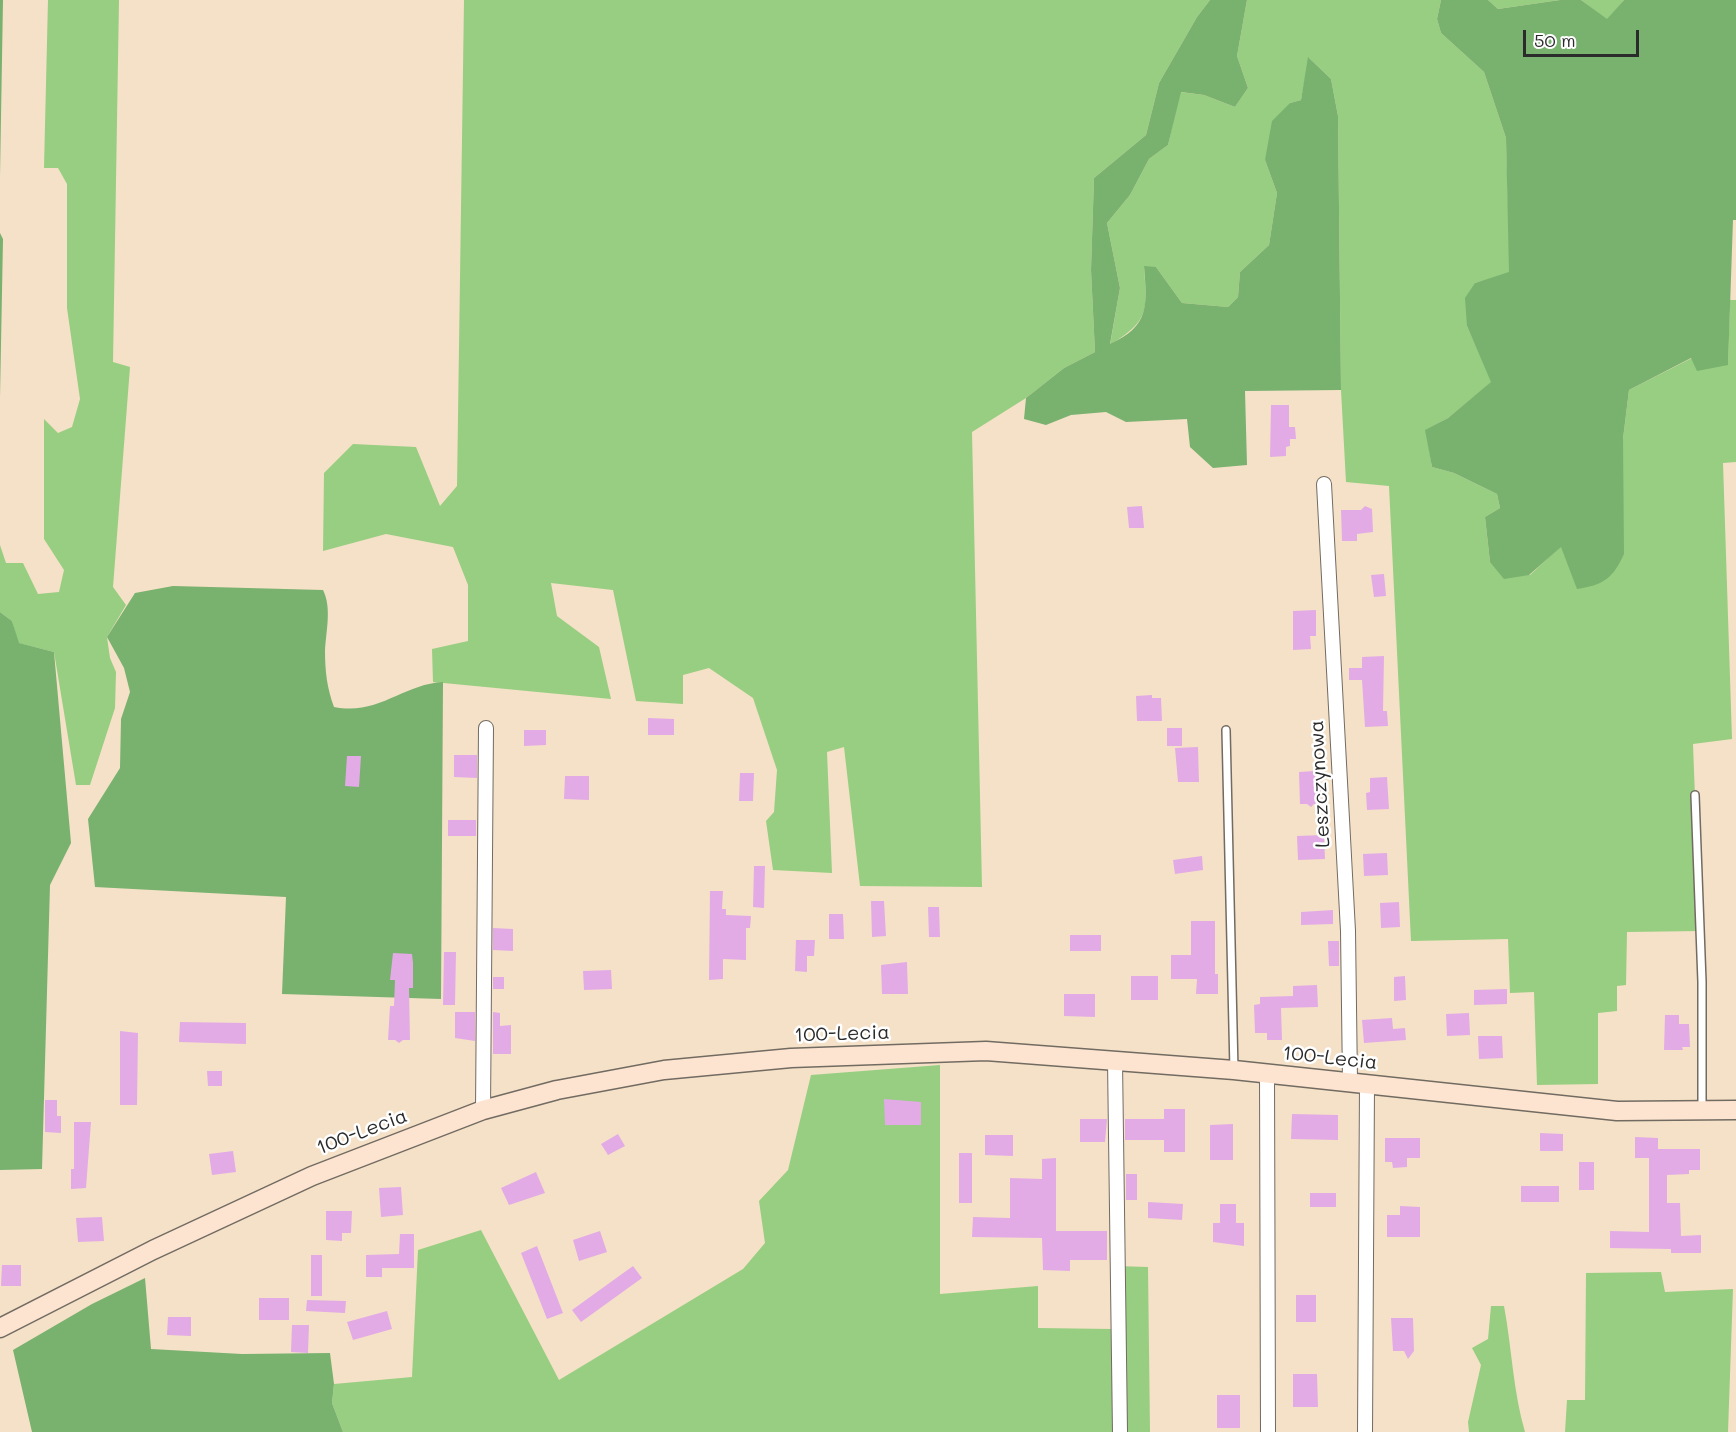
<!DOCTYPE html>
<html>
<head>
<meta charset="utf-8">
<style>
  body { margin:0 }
  #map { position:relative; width:1736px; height:1432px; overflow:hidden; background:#f5e1c7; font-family:Mali,sans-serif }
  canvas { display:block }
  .scale { position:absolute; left:1523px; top:30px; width:116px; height:27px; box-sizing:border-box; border:3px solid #2b2b2b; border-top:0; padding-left:8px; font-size:18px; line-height:21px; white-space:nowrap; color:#2b2b2b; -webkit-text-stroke:4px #fff; paint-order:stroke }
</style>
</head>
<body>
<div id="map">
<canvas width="1736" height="1432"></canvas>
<div class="scale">50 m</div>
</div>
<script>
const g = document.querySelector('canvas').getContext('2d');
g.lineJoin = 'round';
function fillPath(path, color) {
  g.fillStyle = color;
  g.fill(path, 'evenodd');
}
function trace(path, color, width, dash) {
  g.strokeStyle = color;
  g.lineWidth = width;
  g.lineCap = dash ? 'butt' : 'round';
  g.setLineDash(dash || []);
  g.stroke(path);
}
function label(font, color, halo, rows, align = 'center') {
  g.font = font + ' Mali,sans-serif';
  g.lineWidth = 5;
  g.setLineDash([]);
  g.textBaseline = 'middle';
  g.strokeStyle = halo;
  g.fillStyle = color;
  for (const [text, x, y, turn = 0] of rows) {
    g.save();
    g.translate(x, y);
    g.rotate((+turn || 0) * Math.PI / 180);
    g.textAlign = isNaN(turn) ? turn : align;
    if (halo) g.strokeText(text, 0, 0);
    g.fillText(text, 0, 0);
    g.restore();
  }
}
const green = new Path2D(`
  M48,0h71l-6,362 17,5 -17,220 13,18 -19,32 3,21 6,14 -1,36 -25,77h-14l-22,-133 -36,-9 -6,-22 -12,-9v-67l6,18h17l15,31 21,-2 5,-22 -20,-31v-120l14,14 14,-6 8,-28 -13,-91v-124l-9,-16h-14z
  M464,0h746l-13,17 -38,66 -13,52 -52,43 -3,92 4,82 -31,16 -38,30 -54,34 10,455 -122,-1 -16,-139 -17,5 5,121 -59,-3 -7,-49 8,-9 3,-42 -24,-72 -44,-30 -26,7v29l-47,-3 -23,-111 -62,-7 6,33 42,31 12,52 -178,-17 -1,-33 36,-8v-56l-15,-38 -67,-13 -63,17 1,-78 29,-29 63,3 24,59 17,-20z
  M1247,0h194l-4,19 4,14 43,39 22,66 4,135 -35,10 -8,43 25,56 -44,36 -22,12 6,37 22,6 43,21 3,14 -15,9 5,45 40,13 31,-29 62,-107 6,-49 63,-32 36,7 2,-65h6v162l-13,1 9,276 -39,5 7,187 -73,1 -1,53 -9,1v25l-19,2v71l-61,1 -3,-93 -24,1 -2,-54 -97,2 -22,-455 -43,-4 -5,-92 -3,-274 -7,-37 -22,-21 -8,42 -11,3 -25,57 12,33 -8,52 -29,27 -2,25 -10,10 -46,-4 -26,-36h-12c3,44 6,53 -34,78l10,-57 -13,-65 23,-28 19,-36 19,-14 12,-53 24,3 31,12 13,-19 -11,-32z
  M1488,0h72l-62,9z
  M1581,0h43l-17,20z
  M940,1065v229l98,-8v42l74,1 3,-63 33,1 2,165h-807l-11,-29 2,-19 78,-7 6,-127 63,-20 78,150 184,-111 22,-26 -6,-42 29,-31 23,-95z
  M1661,1272l4,20 68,-3 -5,143h-163l2,-32h18l1,-127z
  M1491,1306h13c8,43 9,85 21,126h-56l-1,-10 13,-57 -9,-17 16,-9z`);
const forest = new Path2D(`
  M0,0h3l-3,176z
  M1210,0h37l-10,56 11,32 -13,19 -31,-12 -23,-3 -13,53 -19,14 -19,36 -23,28 13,65 -10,56c40,-18 37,-39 34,-78l12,1 26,36 46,4 10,-10 2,-25 29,-27 8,-52 -12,-33 7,-39 18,-18 11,-3 7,-43 23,22 7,37 3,274 -96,1 2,74 -34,3 -23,-21 -3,-28 -61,3 -20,-10 -35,3 -25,10 -22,-6 2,-21 38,-30 31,-16 -4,-82 3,-92 52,-43 13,-52 38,-66z
  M1441,0h47l10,9 62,-9h21l26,19 17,-19h112v220h-3l-5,145 -31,6 -6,-13 -62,32 -6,49 1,115c-11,24 -20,31 -47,35l-16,-42 -32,28 -25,4 -14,-17 -5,-45 15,-9 -3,-14 -43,-21 -22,-6 -7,-37 23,-12 43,-36 -24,-56 -2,-28 10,-15 34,-11 -3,-134 -22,-66 -43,-39 -4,-14z
  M0,233l3,6 -3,158z
  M173,586l150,4c9,18 3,41 2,61 0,20 2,37 9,56 44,9 69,-23 109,-25l-2,317 -159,-5 4,-97 -191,-10 -7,-68 32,-51 1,-49 9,-27 -6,-24 -17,-31 28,-44z
  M0,612l12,9 7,22 35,9 17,191 -21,42 -8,284 -42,1z
  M145,1278l6,71 91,5 88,-1 4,31 -2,19 11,29h-311l-19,-82 79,-46z`);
const building = new Path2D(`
  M1271,405h18v22h6l1,12h-6v7l-4,1v9l-16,1z
  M1142,506l2,22h-15l-2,-21z
  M1365,506l7,3 1,23 -16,2v7h-15l-1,-31h20z
  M1384,574l2,22 -12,1 -3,-22z
  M1316,610v26h-6l1,13 -18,1v-39z
  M1384,656l-1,55h4l1,15 -23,1 -3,-47h-13v-12h13v-11z
  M1152,695v3h9l1,23h-25l-1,-25z
  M648,718l26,1v16h-26z
  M1167,728h15v18h-15z
  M524,730h22v15l-22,1z
  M1198,747l1,35h-21l-3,-34z
  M454,755h23v23l-23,-1z
  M347,756h14l-2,31 -14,-1z
  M1315,771v10h6v22l-7,1 -3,3 -4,-3h-7l-1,-32z
  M740,773h14l-1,28h-14z
  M565,776h24v24l-25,-1z
  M1387,777l2,32 -22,1 -1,-17 4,-1v-14z
  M448,820h28v16h-28z
  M1324,835l1,24 -27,1 -1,-24z
  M1387,853l1,22 -24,1 -1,-22z
  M1202,856l1,14 -28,4 -2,-14z
  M754,866h11l-1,42 -11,-1z
  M710,891h13l-1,18h4v6l25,1 -1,12h-4v32l-23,-1v20l-14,1z
  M871,901h13l2,35 -14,1z
  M1399,902l1,25 -19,1 -1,-25z
  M928,907h11l1,30h-11z
  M1333,910v14l-32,1v-13z
  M829,914h14l1,25h-15z
  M1191,921h24v53h3v20h-22l1,-15h-26v-24h20z
  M493,928l20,1v22l-20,-1z
  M1070,935h31v16h-31z
  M796,940h19l-1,16h-7v16l-12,-1z
  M1328,941h11v25h-10z
  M444,952h12l-1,53h-12z
  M393,953l19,1 1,9v25h-4l1,52h-7l-4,3 -4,-3h-7l2,-34h4l1,-26h-5z
  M907,962l1,32h-26l-1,-29z
  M611,970l1,19 -28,1 -1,-19z
  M1131,976h27v24h-27z
  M1405,976l1,24 -12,1v-24z
  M493,977h11v12h-11z
  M1317,985l1,22 -37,1 1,32h-15v-7h-12l-1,-28 6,-1v-7l33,-1v-10z
  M1507,989v15l-33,1v-15z
  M1064,994h31v23l-31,-1z
  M455,1012h20v29l-20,-3z
  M493,1012l7,1v13l11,-1v29h-18z
  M1469,1013l1,22 -23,1 -1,-22z
  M1665,1015h14v9h10l1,23h-8l1,3h-19z
  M1392,1018l1,11 12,-1 1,12 -42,3 -2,-23z
  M180,1022l66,1v21l-67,-2z
  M120,1031l18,2 -1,72h-17z
  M1478,1036h24l1,22 -24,1z
  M207,1071h15v15h-14z
  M884,1099l37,3v23h-36z
  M45,1100h12v16h4v17l-16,-1z
  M1164,1109h21v43h-21v-12h-39v-21h39z
  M1292,1114l46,1v25l-47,-1z
  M1080,1119h27l-2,23h-25z
  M74,1122h17l-5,66 -15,1v-20h3z
  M1233,1124v36h-23v-35z
  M1540,1133l23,1v17h-23z
  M618,1134l7,12 -17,9 -7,-11z
  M985,1135h28v21l-28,-1z
  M1635,1137l23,1v11h42v21h-11v4l-22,1v28h13l1,33 20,-1v18h-30v-4l-61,-1v-17l39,1v-74h-14z
  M1385,1138h35v20h-13v9l-14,1 -1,-6h-7z
  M233,1151l3,21 -24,3 -3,-21z
  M959,1153h13v50h-13z
  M1056,1158v73h51v29h-37v11l-27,-1 -1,-32 -70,-1 1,-20 37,1v-40l32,1v-20z
  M1579,1162h15v28h-15z
  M536,1172l9,21 -36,12 -8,-17z
  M1126,1174h11v26h-11z
  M1521,1186h38v16h-38z
  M401,1187l2,28 -22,2 -2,-29z
  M1310,1193h26v14h-26z
  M1148,1202l35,2 -1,16 -34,-2z
  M1220,1204h16v19h8v23l-31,-4v-19h7z
  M1400,1206l20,1v30h-33v-22h13z
  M326,1211h26l-1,22h-9v8l-16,-1z
  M102,1217l2,24 -26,1 -2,-24z
  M600,1231l7,21 -28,9 -6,-21z
  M400,1234h14v34h-32v9h-16v-22l33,-1z
  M537,1246l26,67 -16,6 -26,-66z
  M311,1255h11v41h-11z
  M2,1265h19v21h-20z
  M633,1266l9,12 -61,44 -9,-12z
  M1296,1295h20v27h-20z
  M259,1298h30v22h-30z
  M307,1300l39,1 -1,12 -39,-2z
  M387,1311l5,18 -39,11 -6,-18z
  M168,1317h23v19l-24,-1z
  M1391,1318h22l1,33 -6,8 -4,-8h-11z
  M292,1325h17l-1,28 -17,-1z
  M1293,1374h24l1,33h-25z
  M1217,1395h23v33h-23z`);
const lane = new Path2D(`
  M1226,730l8,340
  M1695,795l7,187v127`);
const street = new Path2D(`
  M1324,484l24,447 2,151
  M1115,1061l5,371
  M1267,1073l1,359
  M483,1110l3,-382
  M1365,1432l2,-348`);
const secondary = new Path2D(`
  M0,1328l153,-78 159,-74 171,-66 74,-20 107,-20 127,-12 195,-7 248,19 383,41 119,-1`);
const streetNames = [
  ["Leszczynowa",1320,784,-93],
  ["100-Lecia",842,1034,-2],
  ["100-Lecia",1330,1058,6],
  ["100-Lecia",362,1132,-21]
];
fillPath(green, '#97ce81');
fillPath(forest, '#79b16f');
fillPath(building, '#e2abe6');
trace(lane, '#726b62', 10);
trace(street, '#726b62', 16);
trace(secondary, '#726b62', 21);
trace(lane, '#fff', 7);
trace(street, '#fff', 14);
trace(secondary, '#fde4d0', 18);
label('20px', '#2b2b2b', '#fff', streetNames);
</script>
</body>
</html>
